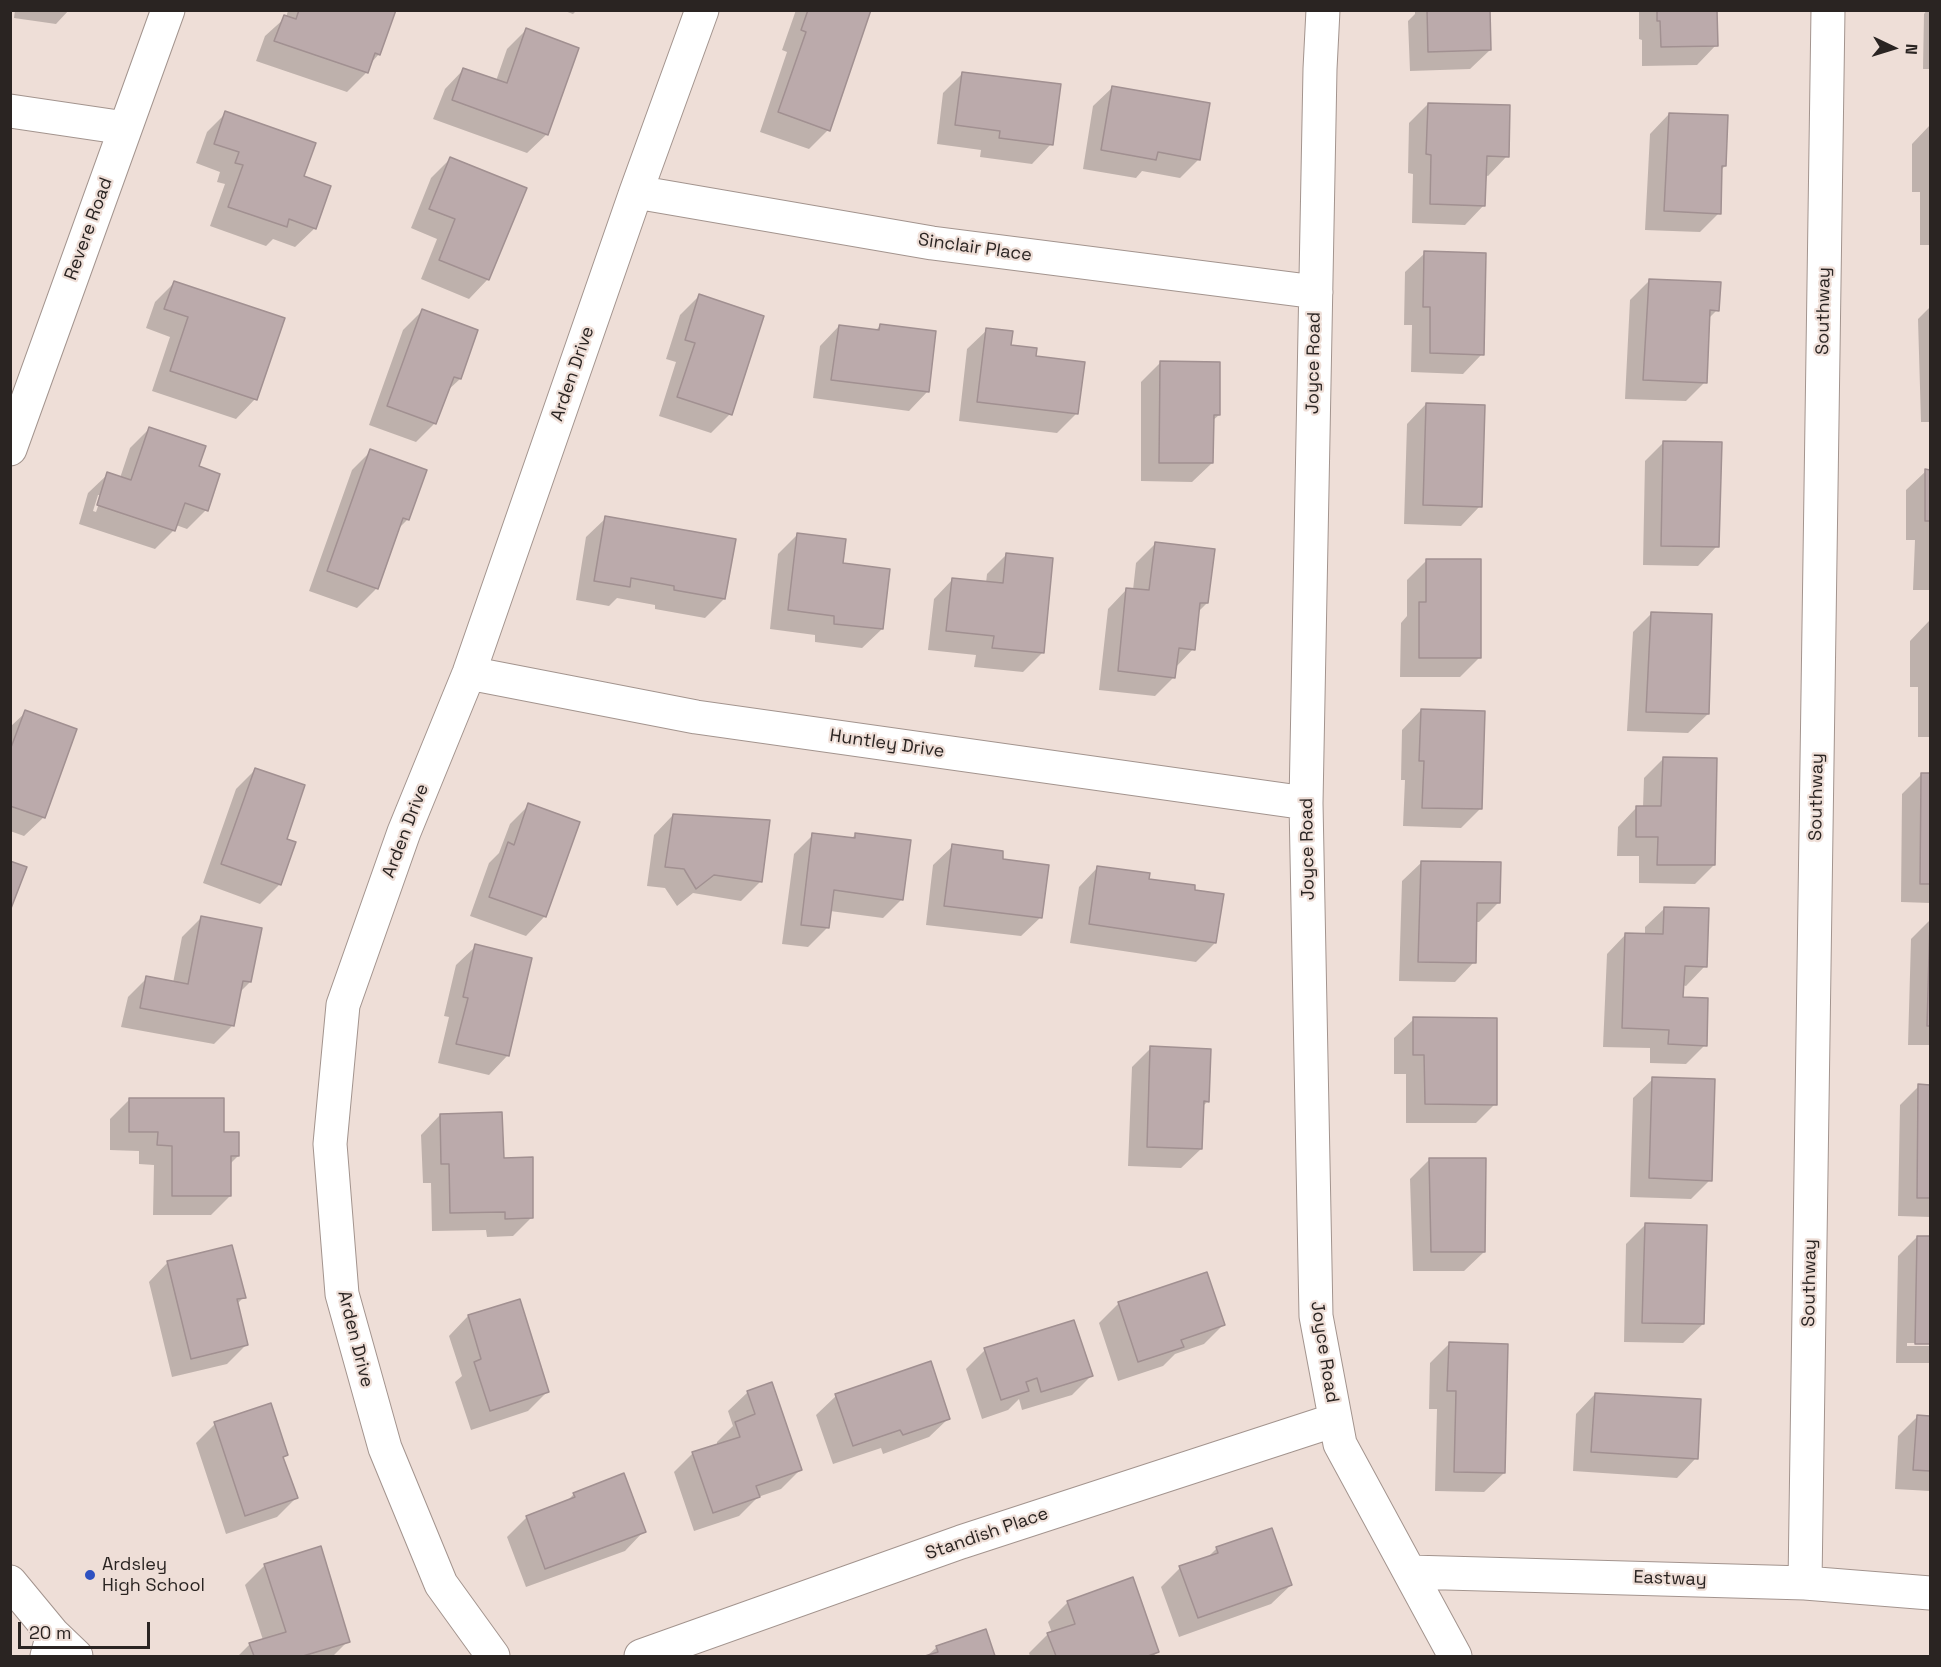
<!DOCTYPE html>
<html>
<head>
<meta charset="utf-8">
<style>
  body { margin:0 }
  #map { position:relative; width:1941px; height:1667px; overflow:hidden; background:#eeded7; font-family:"Space Grotesk",sans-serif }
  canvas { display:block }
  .frame { position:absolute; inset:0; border:12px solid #2a2422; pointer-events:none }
  .north { position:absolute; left:1863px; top:18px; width:60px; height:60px; -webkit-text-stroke:4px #eeded7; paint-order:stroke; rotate:94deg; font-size:16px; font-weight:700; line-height:24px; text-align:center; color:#2a2422 }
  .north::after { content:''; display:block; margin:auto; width:21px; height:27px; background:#2a2422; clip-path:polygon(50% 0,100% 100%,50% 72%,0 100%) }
  .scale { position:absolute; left:18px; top:1622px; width:132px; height:27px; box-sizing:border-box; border:3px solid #2a2422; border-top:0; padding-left:8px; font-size:18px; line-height:21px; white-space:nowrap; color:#2a2422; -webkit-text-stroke:4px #eeded7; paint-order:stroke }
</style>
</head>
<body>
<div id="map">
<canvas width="1941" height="1667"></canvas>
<div class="frame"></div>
<div class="north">N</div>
<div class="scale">20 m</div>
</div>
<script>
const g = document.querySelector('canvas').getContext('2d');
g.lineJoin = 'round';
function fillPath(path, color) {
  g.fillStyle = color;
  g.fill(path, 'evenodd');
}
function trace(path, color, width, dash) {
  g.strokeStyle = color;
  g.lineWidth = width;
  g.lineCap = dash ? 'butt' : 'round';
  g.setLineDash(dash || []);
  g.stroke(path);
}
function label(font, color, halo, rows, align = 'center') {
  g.font = font + ' "Space Grotesk",sans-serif';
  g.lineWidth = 4.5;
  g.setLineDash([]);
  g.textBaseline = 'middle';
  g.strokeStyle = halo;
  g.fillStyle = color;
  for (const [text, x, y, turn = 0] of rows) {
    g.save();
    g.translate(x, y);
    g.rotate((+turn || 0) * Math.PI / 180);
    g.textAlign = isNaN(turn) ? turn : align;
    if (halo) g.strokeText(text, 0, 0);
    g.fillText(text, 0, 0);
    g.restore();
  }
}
const shadow = new Path2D(`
  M15,10h54l-13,14 -42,-6z
  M286,10h109l-16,44 -9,10 -3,8 -20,20 -91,-31 9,-25 21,-19 2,-6z
  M562,10h15l-4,4z
  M796,10h74l-42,120 -19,19 -49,-17 27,-80 -5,-2z
  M1415,10h73l2,40 -20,19 -60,2 -2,-50 7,-7z
  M1639,10h77v35l-19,20 -55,1v-26l-3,-1z
  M1927,10h3v59h-7l1,-55z
  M526,30l21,104 -20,19 -94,-34 12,-30 19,-20 32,12 11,-32z
  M963,73l88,71 -19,20 -52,-7 1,-7 -44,-6 6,-51z
  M1113,87l86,72 -19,19 -38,-7 -6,7 -53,-9 10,-63z
  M1428,104l79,52 -19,20 -3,-1 -1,30 -19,20 -53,-2 1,-49 -5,-1 1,-50z
  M226,113l76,64 13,51 -20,19 -22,-8 -7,7 -56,-20 15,-42 -8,-2 3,-10 -24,-9 11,-31z
  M1669,114l56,52 -4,4 -2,43 -19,19 -55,-2 5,-96z
  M1930,125v120h-10v-53h-8v-48z
  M450,159l38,120 -19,20 -48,-20 16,-40 -26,-11 20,-50z
  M1425,253l57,101 -19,20 -52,-2 1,-47h-8l1,-53z
  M1650,280l67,30 -9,9 -3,63 -19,19 -61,-2 5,-99z
  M174,283l81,116 -19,20 -84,-28 18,-54 -24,-9 9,-26z
  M699,296l31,118 -19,19 -52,-17 17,-54 -10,-3 14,-44z
  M1930,307v115h-9l-3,-103z
  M422,311l38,68 -13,12 -12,32 -19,19 -47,-17 34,-95z
  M881,325l47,66 -19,20 -96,-13 7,-52 19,-20 36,5z
  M987,330l23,16 24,12 43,55 -20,20 -98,-12 8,-72z
  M1160,363l59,52 -7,6v42l-20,19 -51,-1v-99z
  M1426,404l54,102 -19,20 -57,-2 3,-100z
  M149,429l48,38 9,43 -19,19 -11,-4 -2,5 -19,19 -76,-25 9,-31 20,-19 12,4 10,-30zM98,495h4l-6,17 -3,-1z
  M1664,442l53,104 -19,20 -55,-1 2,-104z
  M371,451l37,68 -11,11 -21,59 -19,19 -48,-17 43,-121z
  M1926,471h4v119h-17l2,-50h-9v-50z
  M606,518l118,81 -19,19 -50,-9v-4l-38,-7 -8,8 -33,-6 10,-63z
  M798,534l84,95 -20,19 -47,-6v-7l-45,-6 8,-75z
  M1155,544l52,59 -9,9 -5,37 -18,19 -1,9 -19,19 -56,-6 9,-81 19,-20 6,1 3,-27z
  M1006,555l36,98 -19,19 -49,-5 2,-12 -48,-5 6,-51 19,-20 33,4 1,-9z
  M1427,560l52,98 -19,19h-60l1,-54 6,-7v-36z
  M1652,613l56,101 -20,19 -61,-2 6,-99z
  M1929,621l1,116h-12v-50h-8v-46z
  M1421,710l60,98 -20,20 -58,-2 2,-46h-4l1,-50z
  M26,712l18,105 -20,19 -14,-5v-104z
  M1663,759l51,106 -19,19 -56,-1v-27h-22l1,-29 19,-20h6l1,-29z
  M255,770l30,70 -5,44 -20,20 -57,-21 33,-94z
  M1922,774h8v129l-29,-1 1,-108z
  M529,805l16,111 -19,20 -56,-20 19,-53 10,-10 11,-29z
  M673,815l96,6 -9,61 -19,19 -48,-8 -16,13 -12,-18 -18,-2 7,-51z
  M856,834l46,65 -19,19 -53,-7 -2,16 -20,20 -26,-3 12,-90 19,-19 38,4z
  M953,846l48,14 40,57 -20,19 -95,-11 7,-60z
  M1422,862l76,41 -19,19h-4l-1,40 -19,20 -56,-1 3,-100z
  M1098,867l95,24 22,52 -19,19 -126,-19 9,-56z
  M1665,908l40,58 -19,20 -4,-1v14l23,46 -19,19 -36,-1v-15l-47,-1 4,-93 19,-20 19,1v-8z
  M201,918l49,64 -11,11 -6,32 -19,19 -93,-17 7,-30 19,-19 26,5 9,-46z
  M1930,920v125h-22l3,-106z
  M476,946l32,109 -19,20 -51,-12 11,-46 -5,-1 12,-51z
  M1414,1019l81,85 -19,19h-70v-49h-12v-36z
  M1151,1048l57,53 -6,6 -1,42 -20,19 -53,-2 4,-99z
  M1653,1079l57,101 -19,19 -61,-2 3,-99z
  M1919,1086h11v131l-32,-1 2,-111z
  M130,1099l93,34 15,23 -8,8v32l-19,19h-58l1,-50 -15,-1v-13l-29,-1v-31z
  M440,1115l62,44 30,58 -19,19 -26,1 -1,-7 -54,1 -1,-48h-8l-2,-48z
  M1430,1159l54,93 -20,19h-51l-3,-92z
  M1645,1225l58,99 -20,19 -59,-1 2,-98z
  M1917,1237h13v106h-23v3h23v17h-34l2,-107z
  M168,1262l76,35 -8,8 11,39 -20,20 -55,13 -23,-95z
  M1206,1274l17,51 -19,19 -29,10 -12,12 -45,15 -19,-58 19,-19z
  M468,1316l79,76 -19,19 -57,19 -16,-48 7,-6 -13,-40z
  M1449,1344l55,129 -20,19 -49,-1 2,-82h-8l1,-46z
  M985,1350l106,26 -19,19 -50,15 -3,-11 -11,11 -26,9 -16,-50z
  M748,1392l52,78 -19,19 -23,8 -19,19 -45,15 -20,-59 19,-19 24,-8v-3l16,-16 -5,-15z
  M1595,1394l101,64 -19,20 -104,-7 3,-57z
  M836,1396l113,22 -20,19 -46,17 -2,-6 -48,16 -17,-49z
  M1917,1417l13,1v73l-35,-2 3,-53z
  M215,1424l72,31 -5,4 14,39 -19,19 -51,17 -30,-91z
  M574,1494l70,37 -19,20 -99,36 -19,-50 20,-20 38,-14z
  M1217,1548l74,37 -20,19 -92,33 -18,-50 19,-19 27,-10z
  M265,1565l83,76 -15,15h-95l12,-12 13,-4 -18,-55z
  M1132,1579l26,73 -5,4h-123l-1,-3 19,-19 4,-1 -4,-11 19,-19z
  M985,1630l9,26h-67l10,-9z`);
const building = new Path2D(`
  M299,10h97l-16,45 -5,-2 -7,20 -94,-32 10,-26 12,4z
  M808,10h63l-41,121 -52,-19 28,-80 -5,-2z
  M1427,10h63l1,40 -63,2z
  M1657,10h60l1,36 -57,1 -1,-26h-3z
  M526,28l53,20 -31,87 -96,-35 11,-32 44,15z
  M962,72l99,12 -8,61 -54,-7 1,-7 -45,-6z
  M1112,86l98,17 -10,57 -42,-8 -2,8 -55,-10z
  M1428,103l82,2 -1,52 -22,-1 -2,50 -55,-2 1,-49 -5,-1z
  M225,111l91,32 -12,33 27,10 -15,43 -27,-10 -2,8 -59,-20 15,-42 -8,-2 4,-11 -25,-8z
  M1669,113l59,2 -2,51h-4l-1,48 -57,-3z
  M450,157l77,31 -38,92 -50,-20 16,-41 -26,-10z
  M1424,251l62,2 -2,102 -54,-2v-46h-7z
  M1649,279l72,3 -2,29 -9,-1 -3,73 -64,-3z
  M174,281l111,37 -28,82 -87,-29 18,-54 -24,-8z
  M699,294l65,22 -32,99 -55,-18 18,-54 -10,-3z
  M422,309l56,21 -17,49 -7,-2 -18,47 -49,-18z
  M880,324l56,7 -7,61 -98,-12 8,-55 40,5z
  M986,328l27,3 -2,14 26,3 -1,8 49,6 -7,52 -101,-12z
  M1160,361l60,1v53h-6l-1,48h-54z
  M1426,403l59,2 -3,102 -59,-2z
  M149,427l57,19 -7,20 21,8 -12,37 -23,-8 -10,28 -78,-26 10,-33 24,8z
  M1663,441l59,1 -3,105 -58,-1z
  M370,449l57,21 -18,50 -6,-2 -25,71 -51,-18z
  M1925,469l5,1v51h-5z
  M605,516l131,23 -11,60 -51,-9v-4l-43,-8 -1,9 -36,-6z
  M797,533l49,6 -3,24 47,6 -7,60 -49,-5v-8l-46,-6z
  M1155,542l60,7 -7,54h-8l-5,47 -16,-2 -4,30 -57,-7 8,-83 23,2z
  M1006,553l47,5 -9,95 -52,-5 2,-12 -48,-5 6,-53 51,5z
  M1426,559h55v99h-62v-56h7z
  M1651,612l61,2 -3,100 -63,-2z
  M1421,709l64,2 -3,98 -60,-1 2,-47h-5z
  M25,710l52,19 -32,89 -35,-12v-56z
  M1663,757l54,1 -2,107h-58l1,-28h-22v-31h25z
  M255,768l50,17 -18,54 9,3 -15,43 -60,-21z
  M1921,773h9v111h-10z
  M528,803l52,19 -34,95 -57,-20 19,-55 6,3z
  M673,814l97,6 -8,62 -48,-7 -18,14 -12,-20 -19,-2z
  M812,833l43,5v-5l56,7 -8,60 -69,-10 -5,38 -28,-3z
  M952,844l51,7v8l46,6 -7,53 -98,-12z
  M10,861l17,6 -17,44z
  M1421,861l80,1 -1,41h-23l-1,60 -58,-1z
  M1097,866l53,7 -1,6 46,6v5l29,4 -8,49 -127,-19z
  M1664,907l45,1 -2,59 -22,-1 -2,31 25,1 -1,48 -39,-2 1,-14 -47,-2 3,-95 38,1z
  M201,916l61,12 -11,54 -8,-1 -9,45 -94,-18 6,-32 42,8z
  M1930,918v108h-3z
  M475,944l57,14 -23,98 -53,-12 12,-46 -5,-1z
  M1413,1017l84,1v87l-72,-1 -1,-49h-11z
  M1150,1046l61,3 -2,53 -5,-1 -2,48 -55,-2z
  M1652,1077l63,2 -3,102 -63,-3z
  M1918,1084l12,1v113h-13z
  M129,1098h95v34h15v24h-8v40h-59v-50l-15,-1 1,-13h-29z
  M502,1112l2,46 29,-1v61l-28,1v-7l-55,1 -1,-49h-8l-1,-50z
  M1429,1158h57l-1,94h-54z
  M1645,1223l62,2 -3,99 -62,-1z
  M1917,1236h13v108h-15z
  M232,1245l14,53 -9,1 11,46 -57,14 -24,-98z
  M1207,1272l18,53 -44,15 3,7 -46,15 -20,-60z
  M520,1299l29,93 -59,19 -16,-49 7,-3 -13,-44z
  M1074,1320l19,56 -52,16 -4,-14 -11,4 3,9 -28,9 -17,-52z
  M1449,1342l59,2 -3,129 -51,-1 2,-81h-9z
  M931,1361l19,58 -47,16 -3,-5 -47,16 -18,-52z
  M772,1382l30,88 -46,16 4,11 -47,16 -21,-61 48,-15 -5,-15 20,-8 -8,-23z
  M1595,1393l106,6 -3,60 -107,-7z
  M271,1403l17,52 -5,2 15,41 -53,18 -31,-94z
  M1917,1415l13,1v55l-17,-1z
  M624,1473l22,59 -101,37 -19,-53 49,-19 -2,-4z
  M1272,1528l20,57 -94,33 -19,-52 39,-13 -2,-6z
  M321,1546l29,96 -47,14h-49l-5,-13 37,-11 -22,-68z
  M1133,1577l26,75 -11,4h-92l-9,-23 28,-9 -8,-23z
  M986,1629l9,27h-70l13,-4 -2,-6z`);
const minor = new Path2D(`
  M1323,10l-3,59 -14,734 10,513 24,128 115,212
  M10,111l115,17
  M636,192l296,51 384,49
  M10,449l158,-439
  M469,673l227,44 610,86
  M1410,1572l395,11 125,10
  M10,1582l43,52 -6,22
  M1805,1583l23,-1573
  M53,1634l23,22
  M493,1656l-52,-72 -56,-136 -43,-154 -12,-150 13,-139 61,-173 65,-159 167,-481 66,-182
  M641,1656l320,-114 374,-122`);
const markers = [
  [90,1575,6,"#2e51c1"]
];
const streetNames = [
  ["Revere Road",89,229,-70],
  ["Sinclair Place",975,248,8],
  ["Southway",1824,311,-89],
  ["Joyce Road",1314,363,-89],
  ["Arden Drive",573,374,-71],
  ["Huntley Drive",887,744,8],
  ["Southway",1817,797,-89],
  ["Arden Drive",406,831,-69],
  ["Joyce Road",1308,849,-91],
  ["Southway",1810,1283,-89],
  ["Arden Drive",355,1339,76],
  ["Joyce Road",1324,1352,81],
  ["Standish Place",987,1534,-19],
  ["Eastway",1670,1579,2]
];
const poiNames = [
  ["Ardsley",102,1565],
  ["High School",102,1586]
];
fillPath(shadow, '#0003');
fillPath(building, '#bbaaab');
trace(building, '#a19091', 1.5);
trace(minor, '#a3948e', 35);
trace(minor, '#fff', 33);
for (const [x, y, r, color] of markers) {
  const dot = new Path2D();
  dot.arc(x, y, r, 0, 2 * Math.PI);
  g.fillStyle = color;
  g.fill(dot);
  trace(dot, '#eeded7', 2);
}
label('18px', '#2a2422', '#eeded7', streetNames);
label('18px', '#2a2422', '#eeded7', poiNames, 'left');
</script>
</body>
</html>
